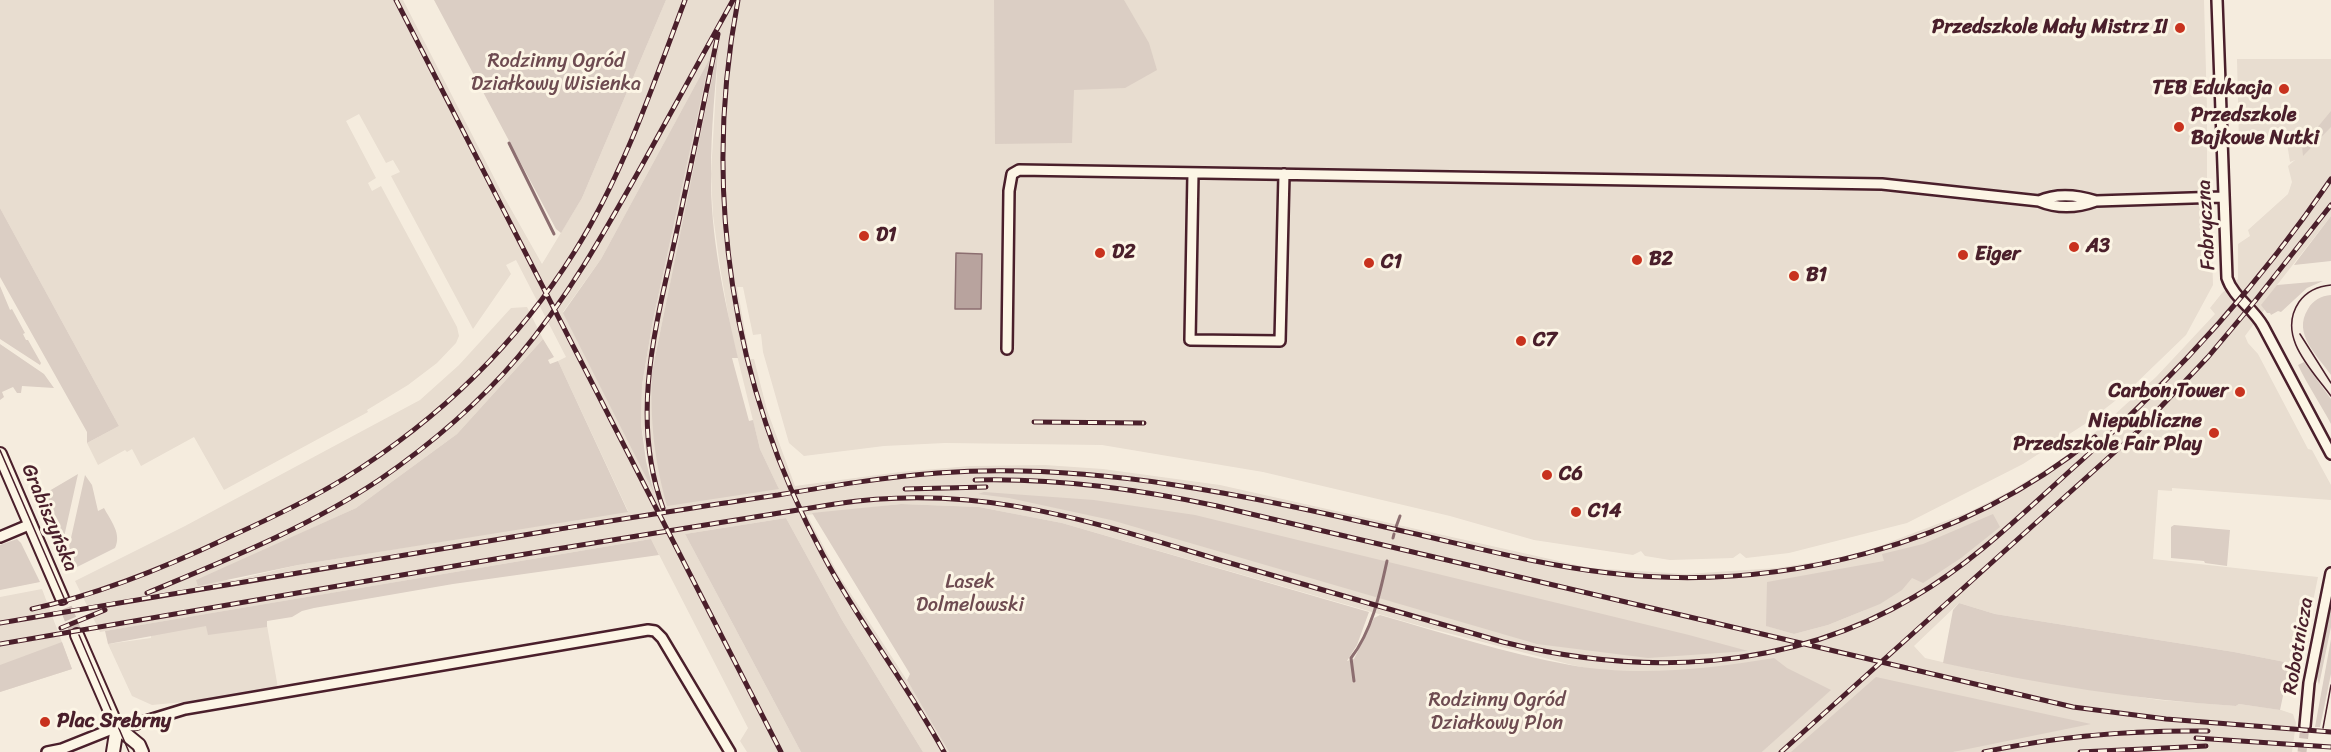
<!DOCTYPE html>
<html>
<head>
<meta charset="utf-8">
<style>
  body { margin:0 }
  canvas { display:block; background:#f5ecde }
</style>
</head>
<body>
<canvas width="2331" height="752"></canvas>
<script>
const g = document.querySelector('canvas').getContext('2d');
g.lineJoin = 'round';
function fillPath(path, color) {
  g.fillStyle = color;
  g.fill(path, 'evenodd');
}
function trace(path, color, width, dash) {
  g.strokeStyle = color;
  g.lineWidth = width;
  g.lineCap = dash ? 'butt' : 'round';
  g.setLineDash(dash || []);
  g.stroke(path);
}
function label(font, color, halo, rows, align = 'center') {
  g.font = font + ' Sriracha,sans-serif';
  g.lineWidth = 6;
  g.setLineDash([]);
  g.textBaseline = 'middle';
  g.strokeStyle = halo;
  g.fillStyle = color;
  for (const [text, x, y, turn = 0] of rows) {
    g.save();
    g.translate(x, y);
    g.rotate((+turn || 0) * Math.PI / 180);
    g.textAlign = isNaN(turn) ? turn : align;
    if (halo) g.strokeText(text, 0, 0);
    g.fillText(text, 0, 0);
    g.restore();
  }
}
const built = new Path2D(`
  M0,0h403l100,195 39,69 40,-66 84,-198h1538l3,109v106l4,6 2,64 -27,50 -57,55 -41,32 -65,42 -116,59 -118,30 -43,5 -6,-5 -7,5 -63,2 -25,-4 -4,-5 -8,4 -99,-15 -84,-24 -187,-44 -161,-27 -157,-2 -61,3 -80,10 -15,-13 -26,-91 -2,-18 -8,1 -10,-48h-6l13,72h4l13,51 28,76 105,-14 70,-6 75,-1 58,4 117,16 370,83 96,6 91,-6 50,-8 42,-10 100,-38 41,-21 46,-28 35,-27 65,-59 59,-63 -5,-6 12,-15 16,-14v-35l12,-8 -2,-6 40,-36 4,-12 -4,-16 7,-6 -5,2 -3,-19 -48,2 -2,-86h94v157l-54,69 -12,24 -20,27 3,7 10,11 50,95 4,1 19,35v15l-159,-12v3l-14,-1 -5,69 165,18 -18,88 -66,-13 -239,-38 -36,-11 -45,43 11,12 64,15 170,27 77,6 3,-2 42,6 12,4 3,9 -4,29h-339l60,-19 -214,19h-37l68,-62 -164,-6 -94,-19 -148,-38 -362,-104 -83,-16 -79,-3 -93,11 31,59 85,131 26,47h-26l-81,-132 -56,-102 -101,16 116,218h-54l-7,-11 8,-13 -97,-189 -551,93 -25,-51 110,-55 235,-126 39,-35 52,-57 16,-1 16,32 -86,95 -101,74 -160,73 38,-1 64,-15 330,-54 -70,-150 8,-4 -50,-97 -10,5 5,9 -38,55 -82,-153 9,-4 -7,-12 -7,3 -27,-49 -13,7 30,57 -8,5 4,8 9,-5 76,141 2,9 -3,7 -19,20 -29,22 -41,25 1,2 -144,78 -30,-53 -53,29 -9,-17 -5,3 -2,-2 -27,15 -11,-22 32,-17 -119,-218zM718,54l-7,120 2,41 7,52 11,64 29,118 19,40 -127,-117zM709,60l-56,260 -11,65 -1,39 12,66 -90,-178 38,-53zM1767,583l98,27 -37,15 -34,9 -27,-8z
  M42,589l30,80 -72,23v-95z
  M265,614l13,74 -73,12 -53,5 -20,-9 -24,-52 43,-6v-2l15,-6z`);
const green = new Path2D(`
  M434,0h232l-84,198 -21,35 -5,-4z
  M994,0h130l25,43 8,27 -32,18 -51,2 -2,53 -77,1z
  M719,44c-4,43 -8,86 -8,129 -1,61 13,125 27,185h-6l17,63 4,-1 7,29 19,40 -112,17c-13,-47 -17,-86 -15,-134z
  M710,58l-57,262 -11,65 -1,39 5,37 8,32 -91,-180 38,-54z
  M2331,111v16l-28,29 -1,-10z
  M0,208l119,218 -32,17v-11l-87,-155z
  M2331,216v45l-37,4 5,-7z
  M2323,281l-16,7 -26,24 -3,-1 -7,4 -1,-2h-3l-6,-8 16,-20z
  M0,286l10,24 2,-1 13,24 -2,1 3,6h2l13,23 -1,2 -40,-26z
  M2331,295v80c-13,-19 -39,-41 -23,-66 5,-9 13,-13 23,-14z
  M543,339l11,18 -6,3 2,4 8,-3 70,151 -330,53 -100,21 -2,-6 160,-72 101,-74z
  M0,344l44,30 10,14 -32,-2 -1,7h-4l-4,-6 -11,5 2,5 -4,3z
  M2304,362l27,37v25c-11,-21 -23,-38 -33,-59z
  M78,474l-16,72 -2,-1 -9,-24 -7,-27z
  M85,475l7,10 6,26 6,-3c7,13 18,26 11,40l-42,21 -6,-13z
  M984,492l110,8 101,15 494,120 59,16 -100,7 -111,-14 -426,-124 -102,-22 -31,-4z
  M901,504l78,3 83,16 307,89 -12,33 -10,16 7,-2 20,-41 6,-3c62,18 126,38 190,50 66,12 139,4 204,-7l13,10 44,22 -69,62h-813l-42,-72 3,-6 -98,-161z
  M1993,514l7,13 -39,31 -38,25 -11,-5 -10,12 -22,14 -52,21 -34,9 -28,-8 1,-44 117,-21 -2,-7 41,-10z
  M786,518l56,102 81,132h-122l-116,-218z
  M2174,525l56,5 -3,36 -22,-3 -1,-2 -33,-3v-31z
  M17,539l4,4 19,39 -40,8v-45z
  M651,539l8,16 -206,29 -139,24 -12,3 -10,6 -25,4v6l-59,8 -2,-9 -98,18 -3,-13z
  M1959,603l36,11 239,38 56,11 -10,47 -41,-6 -3,2c-98,-6 -196,-22 -293,-43l10,-53z
  M2331,607v20l-12,58 -2,-8z
  M2331,639v35l-11,53h-5z
  M62,642l10,27 -72,23v-27z
  M1876,677l215,47 -138,28h-162z`);
const water = new Path2D(`
  M956,253l26,1 -1,55h-26z`);
const stream = new Path2D(`
  M509,143l45,91
  M1396,527l4,-11
  M1393,538l1,-4
  M1354,681l-3,-23c21,-27 29,-65 36,-97`);
const minorTunnel = new Path2D(`
  M2302,752l3,-26`);
const majorTunnel = new Path2D(`
  M66,608l11,27`);
const minor = new Path2D(`
  M2217,0l10,278c6,19 26,30 36,48l68,128
  M1193,173l-3,167 90,1 4,-167
  M2039,201c18,-8 38,-6 57,0
  M1007,349l2,-158 3,-17 7,-4 863,14 157,17c19,8 38,7 57,0l127,-4
  M0,537l31,-13
  M2305,726l4,-43 22,-110
  M47,752l15,-3 55,-22 19,-3 49,-15 463,-79 7,1 7,7 68,114`);
const major = new Path2D(`
  M0,454l62,144
  M77,635l40,92 22,18 3,7
  M113,752l4,-25`);
const tram = new Path2D(`
  M2331,285c-12,1 -24,6 -32,17 -23,34 13,68 32,94
  M2300,334l31,49
  M0,450l64,148
  M79,635l50,117
  M2323,728l8,-43`);
const rail = new Path2D(`
  M396,0l385,752
  M738,0c-36,189 -7,385 85,555 36,68 84,129 121,197
  M1034,422l110,1
  M975,480c81,-2 163,9 242,26l856,201 93,12 165,13
  M905,489l81,-2
  M663,508c-34,-93 -6,-186 14,-278 14,-65 28,-131 41,-196
  M147,593c79,-33 160,-65 232,-113 51,-35 99,-76 139,-123 49,-58 86,-124 123,-190 31,-56 61,-111 92,-167
  M32,609c68,-15 132,-41 195,-71 40,-18 81,-37 118,-60 93,-58 172,-134 230,-227 49,-78 78,-166 110,-251
  M0,623c184,-32 369,-62 554,-93 75,-12 149,-24 224,-35 53,-9 107,-18 160,-22 169,-12 328,27 491,64 60,14 119,29 180,36 170,20 353,-27 486,-136
  M61,628l44,-18
  M0,644l501,-86 334,-54c143,-22 254,17 388,57 94,27 187,55 280,81 140,35 285,29 411,-45 62,-36 114,-89 167,-136 94,-84 179,-177 250,-282
  M2196,738l135,9
  M1781,752l356,-320 71,-75 47,-56 76,-96
  M1984,752c73,-16 149,-22 224,-21
  M2080,752l126,-6`);
const markers = [
  [2180,28,6,"#c8321e"],
  [2284,89,6,"#c8321e"],
  [2179,127,6,"#c8321e"],
  [864,236,6,"#c8321e"],
  [2074,247,6,"#c8321e"],
  [1100,253,6,"#c8321e"],
  [1963,255,6,"#c8321e"],
  [1637,260,6,"#c8321e"],
  [1369,263,6,"#c8321e"],
  [1794,276,6,"#c8321e"],
  [1521,341,6,"#c8321e"],
  [2240,392,6,"#c8321e"],
  [2214,433,6,"#c8321e"],
  [1547,475,6,"#c8321e"],
  [1576,512,6,"#c8321e"],
  [45,722,6,"#c8321e"]
];
const poiNames = [
  ["Przedszkole Mały Mistrz II",2168,28,"right"],
  ["TEB Edukacja",2272,89,"right"],
  ["Przedszkole",2191,116],
  ["Bajkowe Nutki",2191,139],
  ["D1",876,236],
  ["A3",2086,247],
  ["D2",1112,253],
  ["Eiger",1975,255],
  ["B2",1649,260],
  ["C1",1381,263],
  ["B1",1806,276],
  ["C7",1533,341],
  ["Carbon Tower",2228,392,"right"],
  ["Niepubliczne",2202,422,"right"],
  ["Przedszkole Fair Play",2202,445,"right"],
  ["C6",1559,475],
  ["C14",1588,512],
  ["Plac Srebrny",57,722]
];
const parkNames = [
  ["Rodzinny Ogród",556,62],
  ["Działkowy Wisienka",556,85],
  ["Lasek",970,583],
  ["Dolmelowski",970,606],
  ["Rodzinny Ogród",1497,701],
  ["Działkowy Plon",1497,724]
];
const streetNames = [
  ["Fabryczna",2207,225,-93],
  ["Grabiszyńska",49,518,67],
  ["Robotnicza",2299,646,-80]
];
fillPath(built, '#e8ddd0');
fillPath(green, '#dbcec4');
fillPath(water, '#b8a39e');
trace(water, '#8c6e70', 1.5);
trace(stream, '#8c6e70', 3);
trace(minorTunnel, '#d3c3ba', 9, [9, 4.5]);
trace(majorTunnel, '#d3c3ba', 12, [12, 6]);
trace(minor, '#4a1f2b', 14);
trace(major, '#4a1f2b', 16);
trace(minor, '#fcf5e5', 9);
trace(major, '#fcf5e5', 12);
trace(tram, '#4a1f2b', 1.5);
trace(rail, '#4a1f2b', 5);
trace(rail, '#fcf5e5', 3, [9]);
for (const [x, y, r, color] of markers) {
  const dot = new Path2D();
  dot.arc(x, y, r, 0, 2 * Math.PI);
  g.fillStyle = color;
  g.fill(dot);
  trace(dot, '#fcf5e5', 2);
}
label('bold 20px', '#4a1f2b', '#fcf5e5', poiNames, 'left');
label('20px', '#6e4b51', '#fcf5e5', parkNames);
label('20px', '#4a1f2b', '#fcf5e5', streetNames);
</script>
</body>
</html>
